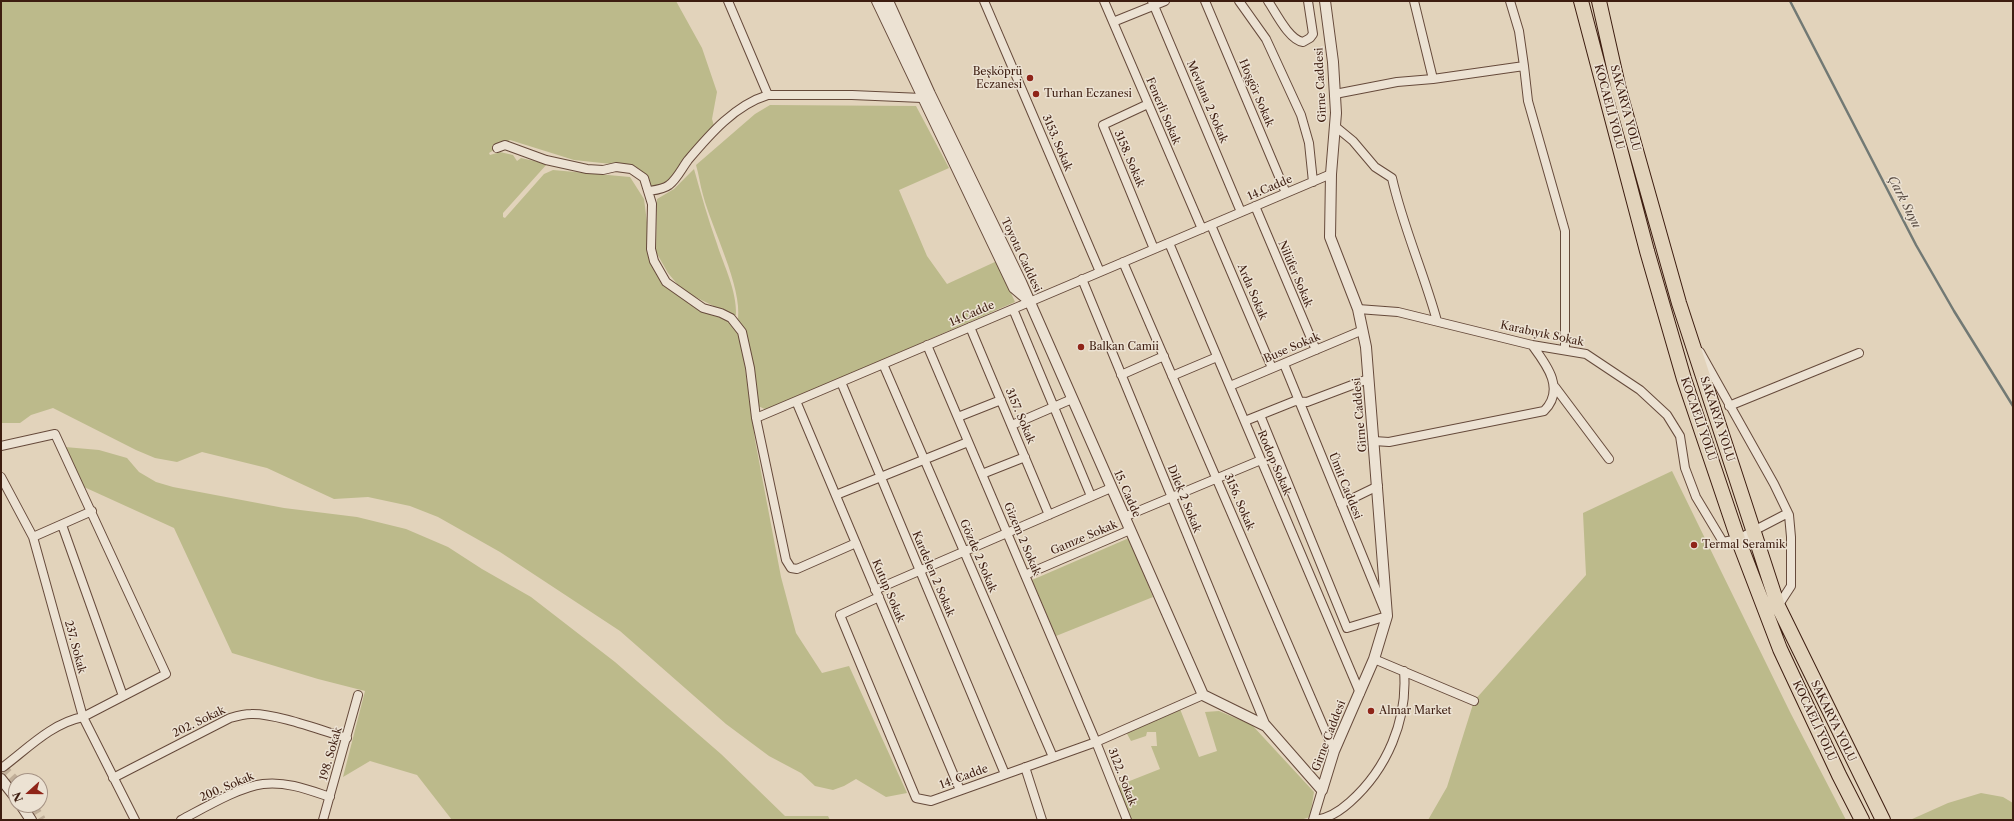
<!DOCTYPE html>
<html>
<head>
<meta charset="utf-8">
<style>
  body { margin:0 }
  #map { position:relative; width:2014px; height:821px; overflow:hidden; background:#e2d3bb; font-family:"Libre Caslon Text",serif }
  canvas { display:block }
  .frame { position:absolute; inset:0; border:2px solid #3d1d10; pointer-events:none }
  .north { position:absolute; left:8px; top:773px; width:40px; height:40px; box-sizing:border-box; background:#ece2d3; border:1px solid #a69385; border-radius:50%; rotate:249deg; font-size:11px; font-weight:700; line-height:16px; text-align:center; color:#3d1d10 }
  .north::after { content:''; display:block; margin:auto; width:14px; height:18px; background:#8f2418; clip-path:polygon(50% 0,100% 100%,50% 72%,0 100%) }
</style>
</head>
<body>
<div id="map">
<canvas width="2014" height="821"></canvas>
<div class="frame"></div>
<div class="north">N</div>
</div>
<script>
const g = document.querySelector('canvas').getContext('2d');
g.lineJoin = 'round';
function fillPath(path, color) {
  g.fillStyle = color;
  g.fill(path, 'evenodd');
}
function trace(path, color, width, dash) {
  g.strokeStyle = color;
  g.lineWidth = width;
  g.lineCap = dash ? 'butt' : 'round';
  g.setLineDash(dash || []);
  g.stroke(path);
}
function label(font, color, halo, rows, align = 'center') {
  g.font = font + ' "Libre Caslon Text",serif';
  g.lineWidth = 3;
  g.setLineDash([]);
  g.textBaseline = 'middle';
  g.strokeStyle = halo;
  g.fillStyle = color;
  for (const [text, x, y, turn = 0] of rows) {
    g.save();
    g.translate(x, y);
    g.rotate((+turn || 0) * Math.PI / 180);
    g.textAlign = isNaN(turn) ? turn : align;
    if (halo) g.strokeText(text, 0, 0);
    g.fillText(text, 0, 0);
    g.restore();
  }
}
const green = new Path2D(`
  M1,1h675l26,47 15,44 -5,27 4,13 -44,52 -20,4 -6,-11 -16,-11 -56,-6 -64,-20 -21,13 1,2 10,-3 13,3 4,6 4,-3 26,6 -44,49v4l2,1 39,-44 9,-4 77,7 14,22 6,47 16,37 9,11 23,14 36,15 8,23 13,94 26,137 15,56 26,40 27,-7 58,127 -21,4 -30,-18 -12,7 -11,4 -18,-4 -14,-13 -32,-17 -43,-32 -106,-93 -120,-79 -62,-35 -28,-11 -42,-9 -34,2 -67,-31 -65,-16 -25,10 -22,-4 -19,-8 -83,-42 -22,7 -11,8h-19z
  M770,105l146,1 33,62 -50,22 28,66 20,28 50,-23 18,41 -248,108 -9,-4c-4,-24 -6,-68 -20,-87 4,-33 -26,-90 -35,-124 -3,-10 -4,-20 -7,-30l59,-51z
  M694,169c7,25 14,50 23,75 7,22 20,47 19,71l-2,1 -51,-25 -15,-18 -12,-21 1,-53 17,-10z
  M65,447l34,3 28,8 12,14 17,10 17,5 111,21 73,9 49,12 42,18 34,22 49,28 84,65 106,92 64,62h43l2,4h-378l-35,-45 -47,-14 -27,16 22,-86 -47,-12 -86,-26 -58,-125 -90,-41z
  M1672,471l118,241 56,108h-418l19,-33 27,-86 112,-126 -3,-62z
  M1129,538l24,59 -97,39 -24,-56z
  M1180,709l19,48 18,-6 -12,-39 14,-1 33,14 62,67 -4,25 -10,3h-169l-14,-34 43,-17 -9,-23h6l-1,-14h-9l-1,4 -15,5 -5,-9z
  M1981,793l22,4 10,6v17h-103l38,-17z`);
const stream = new Path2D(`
  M1790,1l126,244 38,66 59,95`);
const tertiaryTunnel = new Path2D(`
  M1,766l15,16
  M32,805l9,15`);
const minor = new Path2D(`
  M728,1l40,94h84l70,3 5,-3
  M984,1l116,271
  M1104,1l98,228
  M1152,1l89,211
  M1205,1l81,192
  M1239,1l27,38 35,76 8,28 4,39
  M1268,1c8,12 21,39 35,41l7,-4 3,-4 -5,-33
  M1414,1l19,78 91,-13 -5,-35 -9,-30
  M1113,22l52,-21
  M1524,66l4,35 37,130v119
  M1335,94l62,-12 36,-3
  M1148,104l-45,21 51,124
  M1336,127l17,14 22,26 17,11c11,49 32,95 45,143
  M497,148l8,-3 41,15 41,9 16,1 13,-3 15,2 13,9 8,26 -1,45 3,12 12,21 37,26 18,5 10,5 11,14 8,36 6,50 30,142 5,8 6,1 59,-26
  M649,191c7,-1 15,-2 20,-6 8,-6 13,-17 19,-25 22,-26 47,-55 80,-65
  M1255,206l61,144
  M1211,225l61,143
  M1169,243l191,450
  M1123,262l211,489
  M1082,279l184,447
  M1013,309l78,187
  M1358,309l40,3 134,33 54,9 54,36 27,25 13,21 5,32 11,29 27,45 15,-3 50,-26
  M970,327l79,188
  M927,345l169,397 31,78
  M1700,352l74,132 15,31 2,22v49l-13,20
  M883,364l170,393
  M1121,375l43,-19
  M1172,376l45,-19
  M841,382l164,392
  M1230,386l133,-56
  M1555,387l54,72
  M796,401l164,389
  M1729,406l130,-53
  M1260,415l87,213 40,-12 -103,-252
  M958,417l43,-17
  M756,418l575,-244
  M1245,421l50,-20 12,1 61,-23
  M1012,425l60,-26
  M1374,441l15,1 155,-31c22,-22 2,-47 -12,-66
  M1,446l54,-12 111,240 -83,43c-31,6 -56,32 -80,50
  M982,474l43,-17
  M1,477l32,60 50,180 52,103
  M836,495l132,-53
  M1341,504l37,-18
  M1124,517l137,-57
  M62,525l61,171
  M33,537l59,-26
  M1025,575l105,-45
  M875,590l236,-102
  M879,597l-39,18 76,183 15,3 165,-59 107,-47
  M1374,659l100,42
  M1025,767l17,53
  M113,778l117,-60c7,-2 14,-4 21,-4 24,-1 72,17 96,24
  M181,820c23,-12 58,-33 82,-36 23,-3 46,6 67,13
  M323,820l35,-125
  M1313,820l9,-30
  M1316,820c14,-2 24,-9 34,-18 37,-33 58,-82 54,-131`);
const tertiary = new Path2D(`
  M877,1l137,287 13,11
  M888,1l42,93 91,188 182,413 63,31 56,64
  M1,779l15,19
  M1322,790l12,-39 40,-92 13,-43 -21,-269 -8,-38 -28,-72 1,-63 5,-61 -3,-51 -8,-61
  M21,805l10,15`);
const trunk = new Path2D(`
  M1581,1l66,250 37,128 54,160 42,110 59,126 23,45
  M1599,1l20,89 60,213 99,303 105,214`);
const markers = [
  [1030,78,4,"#8f2418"],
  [1036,94,4,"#8f2418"],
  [1081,347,4,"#8f2418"],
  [1694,545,4,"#8f2418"],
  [1371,711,4,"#8f2418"]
];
const poiNames = [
  ["Beşköprü",1022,72,"right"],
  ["Eczanesi",1022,85,"right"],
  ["Turhan Eczanesi",1044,94],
  ["Balkan Camii",1089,347],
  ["Termal Seramik",1702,545],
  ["Almar Market",1379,711]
];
const streetNames = [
  ["Girne Caddesi",1321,85,-93],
  ["Hoşgör Sokak",1256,93,67],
  ["Mevlana 2 Sokak",1207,102,67],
  ["KOCAELİ YOLU",1609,107,75],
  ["SAKARYA YOLU",1625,108,75],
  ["Fenerli Sokak",1163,111,67],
  ["3153. Sokak",1057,143,67],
  ["3158. Sokak",1129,159,67],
  ["14.Cadde",1270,188,-23],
  ["Toyota Caddesi",1021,255,65],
  ["Nilüfer Sokak",1295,274,67],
  ["Arda Sokak",1252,292,67],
  ["14.Cadde",972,314,-23],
  ["Karabıyık Sokak",1542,334,12],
  ["Buse Sokak",1292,348,-23],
  ["Girne Caddesi",1360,415,-95],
  ["3157. Sokak",1020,416,67],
  ["KOCAELİ YOLU",1698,419,71],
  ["SAKARYA YOLU",1717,419,72],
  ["Rodop Sokak",1274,463,67],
  ["Ümit Caddesi",1345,486,68],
  ["15. Cadde",1127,494,66],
  ["Dilek 2 Sokak",1184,499,68],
  ["3156. Sokak",1239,502,67],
  ["Gamze Sokak",1084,538,-23],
  ["Gizem 2 Sokak",1022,539,67],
  ["Gözde 2 Sokak",978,556,67],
  ["Kardelen 2 Sokak",933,574,67],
  ["Kutup Sokak",888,591,67],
  ["237. Sokak",75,647,75],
  ["KOCAELİ YOLU",1814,721,65],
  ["SAKARYA YOLU",1833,721,64],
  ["202. Sokak",199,722,-26],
  ["Girne Caddesi",1329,736,-69],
  ["198. Sokak",331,754,-74],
  ["14. Cadde",964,777,-20],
  ["3122. Sokak",1122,777,69],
  ["200. Sokak",227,787,-23]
];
const waterNames = [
  ["Çark Suyu",1904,202,63]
];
fillPath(green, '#bcba8b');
trace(stream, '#727974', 2.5);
trace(tertiaryTunnel, '#c1af99', 10, [10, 5]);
trace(minor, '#664a3b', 10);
trace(tertiary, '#664a3b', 12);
trace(trunk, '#3d1d10', 16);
trace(minor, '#ece2d3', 8);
trace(tertiary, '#ece2d3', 10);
trace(trunk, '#e2d3bb', 14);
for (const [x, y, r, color] of markers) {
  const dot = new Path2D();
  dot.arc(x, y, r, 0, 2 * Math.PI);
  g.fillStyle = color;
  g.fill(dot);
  trace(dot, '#ece2d3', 1.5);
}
label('11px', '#3d1d10', '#ece2d3', poiNames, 'left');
label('11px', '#3d1d10', '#ece2d3', streetNames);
label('italic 12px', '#584b42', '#ece2d3', waterNames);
</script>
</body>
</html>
